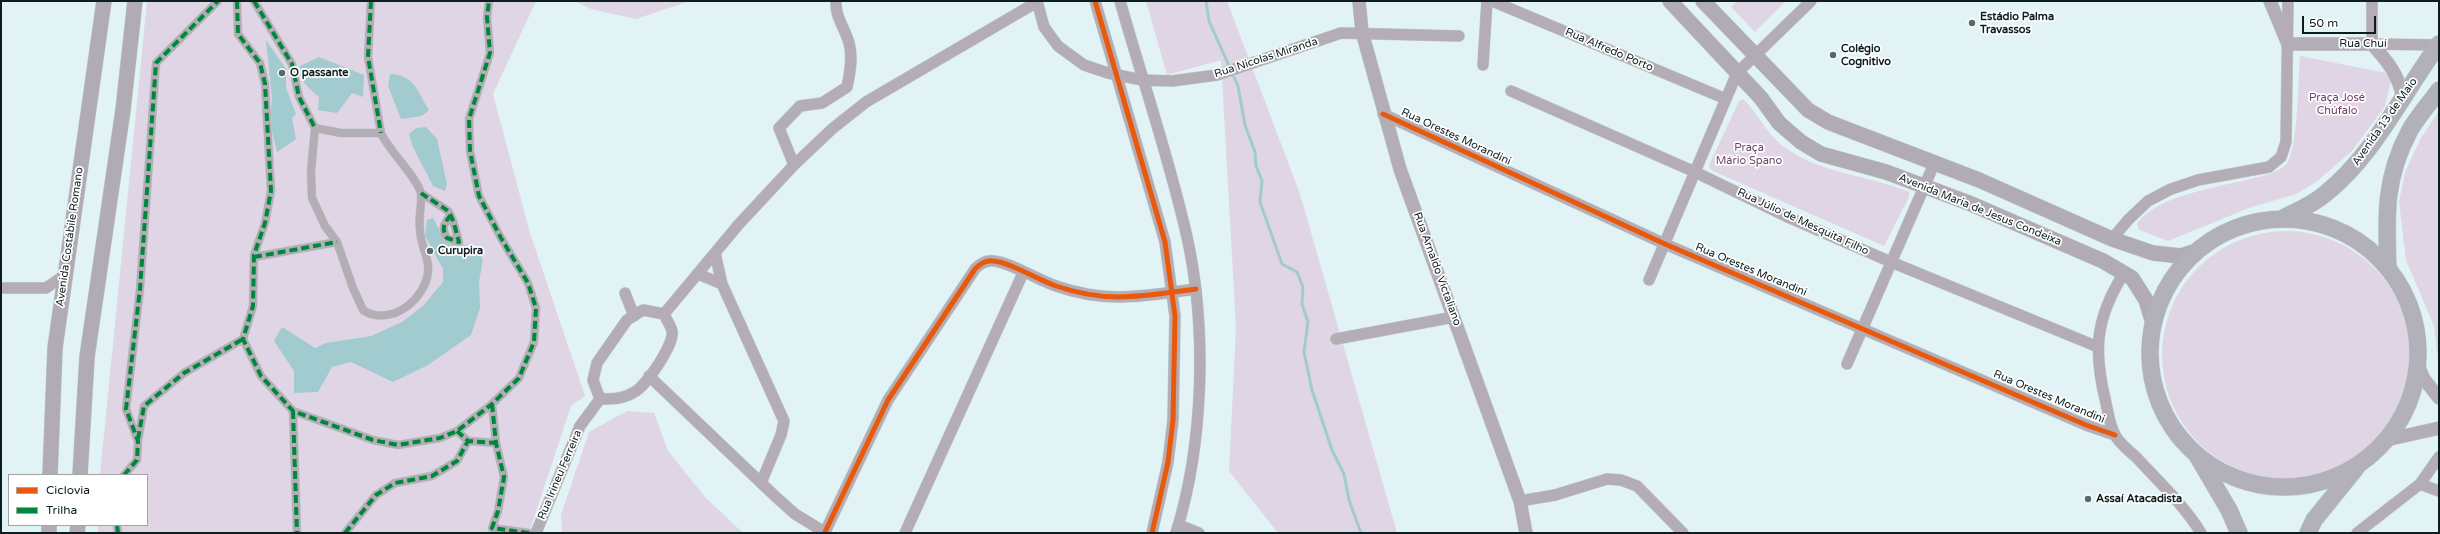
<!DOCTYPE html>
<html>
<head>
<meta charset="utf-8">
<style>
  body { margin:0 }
  #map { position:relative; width:2440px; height:534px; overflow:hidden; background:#e1f3f5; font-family:"Varela Round",sans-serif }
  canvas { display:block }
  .frame { position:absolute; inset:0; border:2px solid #0e1e1f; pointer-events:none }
  .legend { position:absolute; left:8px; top:474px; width:140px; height:52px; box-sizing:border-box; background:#fff; border:1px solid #9fa5a5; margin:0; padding:5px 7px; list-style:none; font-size:12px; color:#0e1e1f }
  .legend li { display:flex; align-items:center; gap:8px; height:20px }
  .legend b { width:20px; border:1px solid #9fa5a5 }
  .scale { position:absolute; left:2302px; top:16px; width:74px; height:18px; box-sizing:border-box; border:2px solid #0e1e1f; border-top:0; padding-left:5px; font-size:12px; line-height:14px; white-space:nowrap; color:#0e1e1f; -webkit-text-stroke:3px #fff; paint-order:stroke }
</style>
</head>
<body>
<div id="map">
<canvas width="2440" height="534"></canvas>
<div class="frame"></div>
<ul class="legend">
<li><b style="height:5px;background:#e8590c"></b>Ciclovia</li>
<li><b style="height:5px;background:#00873e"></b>Trilha</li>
</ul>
<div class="scale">50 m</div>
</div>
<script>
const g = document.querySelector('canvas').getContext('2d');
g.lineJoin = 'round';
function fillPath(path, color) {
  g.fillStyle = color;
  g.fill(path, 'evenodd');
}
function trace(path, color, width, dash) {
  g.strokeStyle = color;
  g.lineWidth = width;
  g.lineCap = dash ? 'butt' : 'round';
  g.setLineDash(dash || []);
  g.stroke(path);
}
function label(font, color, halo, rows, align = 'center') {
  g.font = font + ' "Varela Round",sans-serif';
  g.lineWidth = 3.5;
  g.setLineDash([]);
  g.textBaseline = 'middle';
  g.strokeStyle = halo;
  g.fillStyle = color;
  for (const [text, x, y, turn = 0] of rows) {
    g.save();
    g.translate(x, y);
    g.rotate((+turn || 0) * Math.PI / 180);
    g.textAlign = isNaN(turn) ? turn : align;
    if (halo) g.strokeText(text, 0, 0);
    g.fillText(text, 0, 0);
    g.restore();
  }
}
const green = new Path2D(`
  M147,1h389l-43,93 37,139 55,163 -14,10 -42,127h-431v-8h49v-50h-47z
  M574,1h116l-54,18 -45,-10z
  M1146,1h81l73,193 97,339h-119l-49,-62 7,-143 -15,-268 -54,15z
  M1737,1h49l-31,31 -24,-25z
  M2300,56l86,17 6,3 -7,30 -33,45 -37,32 -19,11 -47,14 -81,33 -29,-11 -2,-6c28,-41 139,-39 151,-62 10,-19 10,-82 12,-106z
  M1743,99c14,13 22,32 37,45 38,30 86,30 129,48v5l-25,49 -171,-75 -4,-4 1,-4 29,-62z
  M2439,111v258l-5,-43 -28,-66 -7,-58 6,-30 16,-34z
  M2162 355a124 124 0 1 1 248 0a124 124 0 1 1-248 0Z
  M627,411l27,2 14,38 37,46 38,36h-181l-1,-18 28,-83z`);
const water = new Path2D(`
  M266,40l20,29v19l10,26 -4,4 4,21 -19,13 -7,-28 2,-26z
  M319,57l45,18 -1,22 -11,-4 -15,20 -19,-3 1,-13c-10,-9 -21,-17 -19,-31z
  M390,74c25,1 27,17 39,36l-7,6 -21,3 -13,-33z
  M426,127l11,12 10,45 -2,7 -12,-5 -20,-39 -4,-13 7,-6z
  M433,218l13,24c17,0 27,4 37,17l-4,23 1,26 -9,27 -43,30 -35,17 -42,-20 -19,5 -14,25 -24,1v-22l-20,-30 8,-14 33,21 11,-5 45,-7 31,-14 21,-16 20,-24v-13l-18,-33 2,-16z`);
const stream = new Path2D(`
  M1206,1l3,20 29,65 7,39 10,27 1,14 6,15 -2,21 22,62 15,8 6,15 -1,17 6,18 -4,30 8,38 20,60 12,24 5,26 12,33`);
const pedestrian = new Path2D(`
  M237,1l1,33 22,29 5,21 6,107 -6,32 -11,32 -1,51 -10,33 18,37 32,35 80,29 25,5 42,-7 17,-7 35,-27 27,-26 15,-36 2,-34 -8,-25 -27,-45 -22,-42 -9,-45 -1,-32 21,-66 -3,-36 2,-16
  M254,1l38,63 7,33 16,31
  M371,1l-3,56 13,76
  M315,128l26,5h40c7,17 38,46 40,61 1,12 -3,24 -1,36 0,11 5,20 7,30 6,22 -13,46 -32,53 -12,4 -22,4 -32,-3l-10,-22 -16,-46 -12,-16 -13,-28 -1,-26z
  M421,193c5,4 25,16 27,18 6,8 8,21 11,31l-12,-4c-6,-10 -3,-14 3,-22
  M254,257l83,-15
  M492,404l4,39 8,34 -6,34 -6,17 37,5
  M293,411l4,122
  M457,431l11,10 28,2
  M138,441l6,-35 40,-33 59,-34
  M124,475l13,-15 1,-19 -12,-32 14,-120 16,-226 62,-62
  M117,525l1,8
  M345,533l31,-38 19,-12 37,-7 25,-15 11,-20`);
const minor = new Path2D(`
  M1037,1l7,26 14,19 26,19 24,8 34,7 30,1 45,-6 124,-42 118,3
  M1095,1l70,241 10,74 -2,104 -5,42 -16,71
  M1120,1c22,78 49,156 67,236 20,91 17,206 -11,296
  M1492,1l234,98
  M2372,1v43l66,1
  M1483,65l4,-64
  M1511,91l184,81 95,46 101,44 207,85
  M1383,114l282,130 421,181 29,10
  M794,165l-15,-37 21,-22 22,-3 25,-16c3,-14 6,-30 2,-44 -4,-15 -14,-26 -13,-42
  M2112,239l16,-19 20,-19 23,-12 27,-9 71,-13 12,-10 5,-15 2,-141
  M715,253l7,31 62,137 -3,14 -20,48
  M2124,273c-29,46 -31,78 -18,130 2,10 4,23 9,32 4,8 14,16 21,22 22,24 48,48 65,76
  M698,274l24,10
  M1649,280l88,-207 74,-72
  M1,288h45l19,-13
  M625,293l9,23
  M664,314l75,-90 55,-59 38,-36 34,-27 171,-100
  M1336,339l118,-22
  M1847,364l87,-200
  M649,376l128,122 18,16 31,19
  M600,399l-7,-19 4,-17 30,-43 16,-10 21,4
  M600,399c14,0 24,0 36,-8 10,-6 39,-47 36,-60 -1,-5 -6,-12 -8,-17
  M2420,484l19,7
  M1520,501l35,-6 52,-16 14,1 16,6 46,47
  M1179,525l20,8
  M825,532l63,-132 87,-131c5,-5 11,-9 18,-8 17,1 45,19 63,25 52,18 87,10 140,3
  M536,533l44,-107 20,-27
  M905,533l118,-260
  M2357,533l63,-49 19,-27`);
const tertiary = new Path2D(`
  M1359,1l3,31 38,137 120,332 6,32
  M2270,1l18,43h84c16,18 27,31 31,55
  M2417,363l7,16 15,19
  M2386,440l53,-12`);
const secondary = new Path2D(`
  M1670,1l91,97 18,25 22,19 20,12 65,18 83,31 134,58 29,17 14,22 7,23
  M1703,1l105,109 20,12 151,58 133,59 41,14 28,3 13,-4
  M50,475l5,-127 49,-347
  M80,475l7,-118 36,-247 12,-109
  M49,533v-8
  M77,533l1,-8`);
const primary = new Path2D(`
  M2283,218c14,-7 29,-13 42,-24 50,-40 77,-100 114,-150
  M2150 353a134 134 0 1 1 268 0a134 134 0 1 1-268 0Z
  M2388,269c-2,-53 -4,-91 22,-139 8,-14 20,-27 29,-40
  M2198,457l31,53 10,23
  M2308,533l6,-13 42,-52`);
const quiet = new Path2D(`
  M237,1l1,33 22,29 5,21 6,107 -6,32 -11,32 -1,51 -10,33 18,37 32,35 80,29 25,5 42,-7 17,-7 35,-27 27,-26 15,-36 2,-34 -8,-25 -27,-45 -22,-42 -9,-45 -1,-32 21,-66 -3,-36 2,-16
  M254,1l38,63 7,33 16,31
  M371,1l-3,56 13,76
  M421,193c5,4 25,16 27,18 6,8 8,21 11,31l-12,-4c-6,-10 -3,-14 3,-22
  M254,257l83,-15
  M492,404l4,39 8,34 -6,34 -6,17 37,5
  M293,411l4,122
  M457,431l11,10 28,2
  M138,439l6,-33 40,-33 59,-34
  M124,475l13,-15 1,-19 -12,-32 14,-120 16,-226 62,-62
  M117,525l1,8
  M345,533l31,-38 19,-12 37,-7 25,-15 11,-20`);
const cycleway = new Path2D(`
  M1095,1l70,241 10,74 -2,104 -5,42 -16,71
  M1383,114l282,130 421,181 29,10
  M825,532l63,-132 87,-131c5,-5 11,-9 18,-8 17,1 45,19 63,25 52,18 87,10 140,3`);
const markers = [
  [1972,23,4,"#58696a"],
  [1833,55,4,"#58696a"],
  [282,73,4,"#58696a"],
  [430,251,4,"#58696a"],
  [2088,499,4,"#58696a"]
];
const poiNames = [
  ["Estádio Palma",1980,17],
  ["Travassos",1980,30],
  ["Colégio",1841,49],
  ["Cognitivo",1841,62],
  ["O passante",290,73],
  ["Curupira",438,251],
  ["Assaí Atacadista",2096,499]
];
const streetNames = [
  ["Rua Chuí",2363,44],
  ["Rua Alfredo Porto",1609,50,23],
  ["Rua Nicolas Miranda",1266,58,-18],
  ["Avenida 13 de Maio",2385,122,-55],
  ["Rua Orestes Morandini",1456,137,25],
  ["Avenida Maria de Jesus Condeixa",1980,210,22],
  ["Rua Júlio de Mesquita Filho",1803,222,25],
  ["Avenida Costábile Romano",70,237,-82],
  ["Rua Arnaldo Victaliano",1437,269,70],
  ["Rua Orestes Morandini",1751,270,23],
  ["Rua Orestes Morandini",2049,397,23],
  ["Rua Irineu Ferreira",560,475,-67]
];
const parkNames = [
  ["Praça José",2337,98],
  ["Chúfalo",2337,111],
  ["Praça",1749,148],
  ["Mário Spano",1749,161]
];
fillPath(green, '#dfd5e4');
fillPath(water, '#a1cbcf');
trace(stream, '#a1cbcf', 3);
trace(pedestrian, '#c1cfd1', 9);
trace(minor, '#c1cfd1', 12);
trace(tertiary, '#c1cfd1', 14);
trace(secondary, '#c1cfd1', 16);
trace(primary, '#c1cfd1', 18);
trace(pedestrian, '#b5adb5', 8);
trace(minor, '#b5adb5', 11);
trace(tertiary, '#b5adb5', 13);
trace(secondary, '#b1acb4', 15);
trace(primary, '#b2b0b9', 17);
trace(quiet, '#00873e', 4, [8, 4]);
trace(cycleway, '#e8590c', 5);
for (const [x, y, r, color] of markers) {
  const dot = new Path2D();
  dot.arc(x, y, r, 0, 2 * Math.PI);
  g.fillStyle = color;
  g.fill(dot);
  trace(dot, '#fff', 1.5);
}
label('bold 11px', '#0e1e1f', '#fff', poiNames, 'left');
label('11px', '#0e1e1f', '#fff', streetNames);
label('11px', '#714269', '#fff', parkNames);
</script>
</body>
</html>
